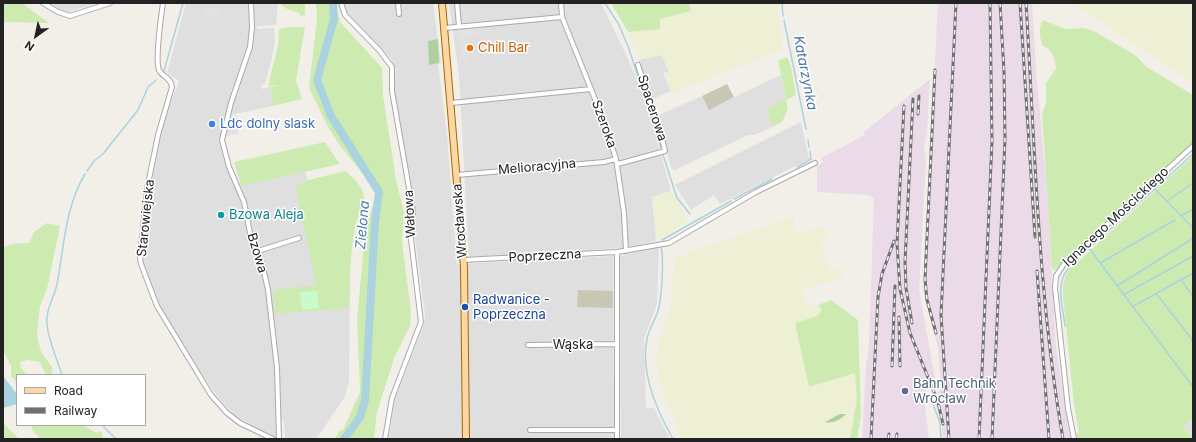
<!DOCTYPE html>
<html>
<head>
<meta charset="utf-8">
<style>
  body { margin:0 }
  #map { position:relative; width:1196px; height:442px; overflow:hidden; background:#f2efe9; font-family:Inter,sans-serif }
  canvas { display:block }
  .frame { position:absolute; inset:0; border:4px solid #222; pointer-events:none }
  .legend { position:absolute; left:16px; top:374px; width:130px; height:52px; box-sizing:border-box; background:#fff; border:1px solid #a7a7a7; margin:0; padding:5px 7px; list-style:none; font-size:12px; color:#222 }
  .legend li { display:flex; align-items:center; gap:8px; height:20px }
  .legend b { width:20px; border:1px solid #a7a7a7 }
  .north { position:absolute; left:16px; top:16px; width:40px; height:40px; -webkit-text-stroke:3px #fff; paint-order:stroke; rotate:213deg; font-size:11px; font-weight:700; line-height:16px; text-align:center; color:#222 }
  .north::after { content:''; display:block; margin:auto; width:14px; height:18px; background:#222; clip-path:polygon(50% 0,100% 100%,50% 72%,0 100%) }
</style>
</head>
<body>
<div id="map">
<canvas width="1196" height="442"></canvas>
<div class="frame"></div>
<ul class="legend">
<li><b style="height:5px;background:#fcd6a4"></b>Road</li>
<li><b style="height:5px;background:#707070"></b>Railway</li>
</ul>
<div class="north">N</div>
</div>
<script>
const g = document.querySelector('canvas').getContext('2d');
g.lineJoin = 'round';
function fillPath(path, color) {
  g.fillStyle = color;
  g.fill(path, 'evenodd');
}
function trace(path, color, width, dash) {
  g.strokeStyle = color;
  g.lineWidth = width;
  g.lineCap = dash ? 'butt' : 'round';
  g.setLineDash(dash || []);
  g.stroke(path);
}
function label(font, color, halo, rows, align = 'center') {
  g.font = font + ' Inter,sans-serif';
  g.lineWidth = 3;
  g.setLineDash([]);
  g.textBaseline = 'middle';
  g.strokeStyle = halo;
  g.fillStyle = color;
  for (const [text, x, y, turn = 0] of rows) {
    g.save();
    g.translate(x, y);
    g.rotate((+turn || 0) * Math.PI / 180);
    g.textAlign = isNaN(turn) ? turn : align;
    if (halo) g.strokeText(text, 0, 0);
    g.fillText(text, 0, 0);
    g.restore();
  }
}
const residential = new Path2D(`
  M49,3h49l-33,10z
  M186,3h92l-2,22 -19,1v3l17,-1 1,14 -4,20 -6,22 -4,1 1,4 8,-2 3,19 -48,10 -5,23 4,21 13,30 7,22 5,-1 -8,-25 64,-15 3,9 -13,5 5,20 50,78 -1,98 -4,16 -29,42h-31l-1,-19 -8,1 1,18 -42,-23 -17,-19 -30,-42 -30,-51 -16,-43 5,-55 15,-80 17,-45 -12,-8z
  M344,3h89l8,61h-3l9,71 10,129 156,-8 1,183h-225l6,-40 29,-74 1,-11 -10,-75v-28l-21,-120 2,-21 -5,-11 -47,-49z
  M449,3h152l29,60 17,42 24,86 -19,6 4,44 -34,7 -153,9 -10,-182z
  M662,55l7,17 -5,1 7,18 -20,9 -13,-40z
  M781,75l5,25 -19,9 5,18 -18,8h-6l-73,35 -4,-2 -14,-52 45,-20 7,13z
  M801,122l8,37 -89,45 -6,-9 -23,15 -16,-25z
  M659,246l-2,58 -13,35 2,69h8l16,31h-49l-1,-183z
  M1193,418v21h-1l-8,-14z`);
const industrial = new Path2D(`
  M938,3h94l4,65 12,135 8,146 15,90h-128l-1,-13 -9,-30 8,-7 -3,-41 -15,-57z
  M930,79l-3,52 -3,17 2,13 -7,129 17,94 -10,6 -1,17 4,32h-67l4,-74 3,-21 5,-146 -5,-3 -52,-3v-26l6,-4 -2,-4 44,-23 -1,-3z`);
const construction = new Path2D(`
  M727,84l7,13 -25,13 -7,-14z
  M578,290l35,1v17l-36,-1z`);
const farmland = new Path2D(`
  M689,3h89l4,48 -46,16 -64,27 -9,-21 6,-1 -7,-17 -22,5 -12,-28 32,-3v-10l31,-8z
  M1074,3h119v81l-102,-68z
  M671,191l17,28 -2,3 -30,19 -4,-44z
  M793,216l3,18 28,-9 5,11 -10,5 11,28h11l2,4 -1,4 -40,13 1,11 7,4h8l4,5 -5,6 -22,8 60,49 2,26 -7,40h-168l-21,-52 -4,-23 -3,-4 19,-64 -1,-9 3,-29z`);
const grass = new Path2D(`
  M3,3h19l27,20 -46,-1z
  M281,3h24v12l-5,1v-2c-7,-5 -10,-2 -19,-9z
  M316,3h20l4,19 42,46 1,27 13,85 8,32 -2,29 9,71 -1,14 -15,30 -12,37 -6,19 -3,27h-39l5,-9h3l17,-38 -3,-74 9,-94 9,-24v-8l-3,-7 -31,-38 -13,-20 -19,-39 8,-69z
  M611,3h78l2,8 -31,8v10l-32,3z
  M1043,20l22,9 19,-1 10,3 41,24 12,12 46,28v48l-99,91 -24,20 -16,17 -2,-3 -10,-155 4,-9v-21l10,-14c-1,-12 -3,-18 -14,-24 -2,-8 -4,-18 1,-25z
  M292,27h13l-9,54 6,18 -29,7 -3,-19 10,-2 -12,1 10,-41 1,-16z
  M787,57l4,9 5,29 -10,5 2,9 -6,13 -10,5 -5,-18 19,-10 -8,-38z
  M325,142l15,22 -99,22 -7,-24z
  M1193,156v262l-9,8 8,13h-115l-1,-6h3l-5,-29 -11,-107v-14l5,-12z
  M346,171c7,7 16,14 18,25 2,10 -8,22 -9,32 -5,26 -5,53 -6,80l-74,6 -2,-24 43,-5 -21,-100 13,-5z
  M47,223l13,3 -13,63 -7,17 -3,29 4,17 11,15v8h-6l-6,-13 -12,-2 -8,2 1,6 6,7h-10v8l-6,-7v-10l-8,-16v-103l9,-3 17,-1 5,-11z
  M831,300l27,20 3,96 -4,23h-7l7,-40 -2,-26 -46,14 -14,-64 22,-7 5,-6 -4,-5z
  M3,423l16,16h-16z
  M31,425h52l13,8 5,-2 2,8h-62l-8,-8z`);
const forest = new Path2D(`
  M438,39l1,24 -10,2 -1,-24z
  M840,414h6c-4,5 -14,10 -21,8z`);
const park = new Path2D(`
  M317,291l2,17 -17,2 -2,-18z`);
const parking = new Path2D(`
  M204,8h15v9l-15,1z
  M477,29l1,7 -11,1 2,25 -6,1 -4,-32z
  M237,115l2,18 -14,4 4,-21z`);
const water = new Path2D(`
  M3,376l14,18v10l-14,4z`);
const stream = new Path2D(`
  M605,3l14,22 10,24 32,99
  M782,3l1,13
  M784,20l22,109
  M164,71l19,-68
  M808,140l1,7
  M663,155l14,43 13,16
  M797,167l14,-8 -1,-8
  M87,171l7,-10 9,-7 35,-44 10,-23 8,-7
  M1155,189l38,39
  M734,199l38,-20
  M1167,201l26,-18
  M1181,216l12,-7
  M662,240l69,-39
  M1093,245l100,-91
  M661,246c3,14 1,51 -3,65 -3,9 -9,18 -11,28 -7,34 10,72 26,100
  M1089,248l104,139
  M1100,263l75,-43
  M1181,280l12,16
  M1117,286l75,-47
  M1156,293l37,48
  M1123,295l70,-39
  M1132,307l61,-34
  M1065,326c-2,-18 -10,-42 3,-57 6,-8 15,-15 22,-22
  M62,375c-5,-16 -13,-33 -15,-50 -2,-14 7,-27 10,-41 7,-36 8,-77 28,-110
  M940,396l3,-4
  M933,404l7,19 1,16
  M102,425l14,14`);
const river = new Path2D(`
  M333,3l1,16 -17,61 14,36 48,76 -4,30 -10,178 -5,17 -16,22`);
const street = new Path2D(`
  M43,3l15,9 12,4 40,-13
  M163,3c-2,13 -8,57 -4,67 3,7 12,7 13,17l-14,48 -11,54 -7,69 1,6 16,42 54,89 16,18 13,10 33,16
  M251,3l1,24 -2,20 -19,56 -9,37 7,27 15,35 6,31 12,30 6,27 9,78 2,71
  M341,3l4,12 34,35 13,17v24l21,120 -2,28 10,83 -29,76 -7,41
  M398,3l1,11
  M457,3l2,23
  M561,3l1,14 39,97 15,45 8,54 2,38
  M445,28l117,-11
  M451,103l140,-14
  M618,164l47,-13 -4,-16 -23,-70
  M457,175l147,-13 12,-3
  M258,251l41,-13
  M463,260l154,-8 52,-9 87,-51 59,-29
  M528,345l89,-1
  M530,430h87
  M617,439v-187
  M1074,439l-6,-31 -13,-120 1,-12 8,-12 129,-118`);
const primary = new Path2D(`
  M442,3l22,264 2,172`);
const rail = new Path2D(`
  M1020,3l15,234
  M1026,3c9,145 12,293 37,436
  M935,70l-10,209 2,21 9,33
  M904,106l-7,138 3,45 10,44 28,69 5,22
  M918,114l1,-18
  M1037,271l12,168
  M899,317l1,49
  M912,323l-6,-35 -1,-26 8,-163
  M892,366l3,-80
  M871,439l7,-142 4,-23 12,-33
  M888,439l1,-5
  M896,439l1,-5
  M949,439l-8,-124 15,-312
  M979,439l13,-298 -2,-138
  M992,439l13,-300 -1,-67 -4,-69`);
const markers = [
  [470,48,4,"#e8710a"],
  [212,124,4,"#3f7fe0"],
  [221,215,4,"#0f9aa8"],
  [465,307,4,"#1a4fb4"],
  [905,391,4,"#5c6f8a"]
];
const foodNames = [
  ["Chill Bar",478,48]
];
const streetNames = [
  ["Spacerowa",652,108,72],
  ["Szeroka",604,124,70],
  ["Melioracyjna",537,167,-5],
  ["Wałowa",410,214,-93],
  ["Ignacego Mościckiego",1116,217,-43],
  ["Starowiejska",146,218,-84],
  ["Wrocławska",460,221,-94],
  ["Bzowa",257,253,73],
  ["Poprzeczna",545,256,-3],
  ["Wąska",573,345]
];
const shopNames = [
  ["Ldc dolny slask",220,124]
];
const cultureNames = [
  ["Bzowa Aleja",229,215]
];
const transitNames = [
  ["Radwanice -",473,300],
  ["Poprzeczna",473,315]
];
const serviceNames = [
  ["Bahn Technik",913,384],
  ["Wrocław",913,399]
];
const waterNames = [
  ["Katarzynka",805,73,79],
  ["Zielona",363,225,-85]
];
fillPath(residential, '#e0dfdf');
fillPath(industrial, '#ebdbe8');
fillPath(construction, '#c7c7b4');
fillPath(farmland, '#eef0d5');
fillPath(grass, '#cdebb0');
fillPath(forest, '#add19e');
fillPath(park, '#c8facc');
fillPath(parking, '#e2e2e2');
fillPath(water, '#aad3df');
trace(stream, '#aad3df', 1.5);
trace(river, '#aad3df', 8);
trace(street, '#a9a9a9', 6);
trace(primary, '#a06b00', 8);
trace(street, '#fff', 4);
trace(primary, '#fcd6a4', 6);
trace(rail, '#707070', 3);
trace(rail, '#fff', 1.5, [4.5]);
for (const [x, y, r, color] of markers) {
  const dot = new Path2D();
  dot.arc(x, y, r, 0, 2 * Math.PI);
  g.fillStyle = color;
  g.fill(dot);
  trace(dot, '#fff', 1.5);
}
label('13px', '#c56008', '#fff', foodNames, 'left');
label('13px', '#222', '#fff', streetNames);
label('13px', '#366cbe', '#fff', shopNames, 'left');
label('13px', '#0d838f', '#fff', cultureNames, 'left');
label('13px', '#164399', '#fff', transitNames, 'left');
label('13px', '#4e5e75', '#fff', serviceNames, 'left');
label('italic 14px', '#4a7aab', '#fff', waterNames);
</script>
</body>
</html>
